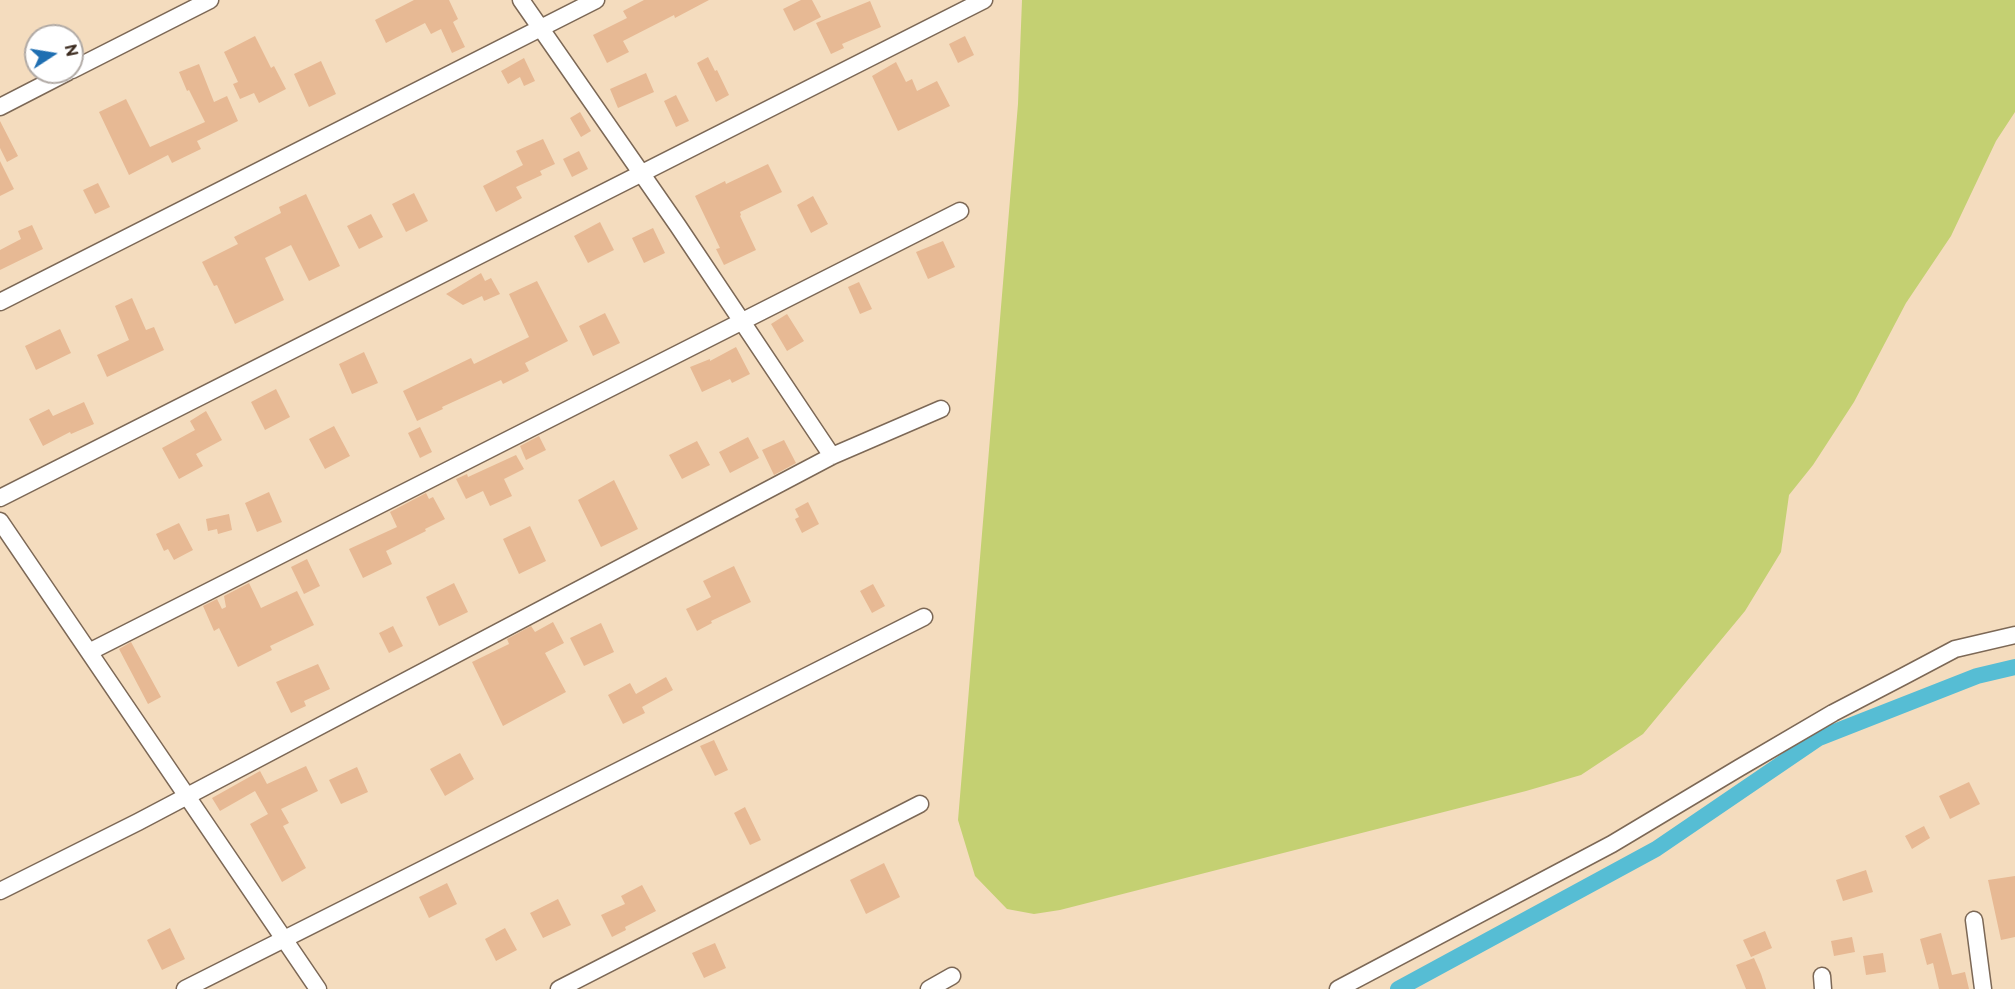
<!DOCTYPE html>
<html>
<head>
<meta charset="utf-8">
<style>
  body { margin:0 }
  #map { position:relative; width:2015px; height:989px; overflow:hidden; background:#f4dcbe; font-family:"Balsamiq Sans",sans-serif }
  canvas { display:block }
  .north { position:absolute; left:24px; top:24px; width:60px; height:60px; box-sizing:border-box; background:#fff; border:2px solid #b1aaa5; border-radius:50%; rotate:78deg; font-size:16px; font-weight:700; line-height:24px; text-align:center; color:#3b2a1e }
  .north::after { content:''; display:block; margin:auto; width:21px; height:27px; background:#1f6fb2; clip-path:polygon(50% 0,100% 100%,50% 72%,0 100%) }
</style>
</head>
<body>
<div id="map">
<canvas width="2015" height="989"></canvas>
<div class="north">N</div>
</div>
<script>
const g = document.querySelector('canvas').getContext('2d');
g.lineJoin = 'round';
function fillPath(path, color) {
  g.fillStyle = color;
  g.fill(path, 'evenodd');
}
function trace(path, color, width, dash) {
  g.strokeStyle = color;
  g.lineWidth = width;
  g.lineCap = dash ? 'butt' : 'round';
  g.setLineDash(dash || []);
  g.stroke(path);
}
const green = new Path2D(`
  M1022,0h993v112l-19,29 -45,95 -45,67 -52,99 -41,63 -24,30 -8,57 -36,59 -102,123 -62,41 -55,16 -466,119 -26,4 -27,-5 -32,-33 -17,-56 60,-716z`);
const canal = new Path2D(`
  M1398,989l258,-140 163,-111 158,-62 38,-9`);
const building = new Path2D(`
  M414,0h35l9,19 -5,3 12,25 -13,6 -11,-24 -10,5 -6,-11 -39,20 -11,-23z
  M644,0h65l-34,18 -1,-3 -51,26 6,11 -22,11 -14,-28 34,-17 -4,-7z
  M801,0h11l9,17 -27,14 -11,-22z
  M870,1l11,26 -39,17 2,4 -13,6 -15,-31z
  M255,36l16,32 3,-2 12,23 -27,14 -5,-10 -14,6 -7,-15 5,-2 -14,-30z
  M965,36l9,19 -16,8 -9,-19z
  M708,57l7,14 2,-1 12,25 -13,7 -19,-39z
  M524,58l11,23 -11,5 -4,-9 -12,7 -7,-13z
  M321,61l15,33 -27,13 -15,-33z
  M896,62l10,20 6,-3 5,12 20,-10 13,25 -52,25 -26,-55z
  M199,64l15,38 13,-6 11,25 -41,20 4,8 -29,14 -4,-8 -39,20 -30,-63 27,-13 24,48 55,-25 -16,-32 -2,1 -8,-19z
  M646,73l8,19 -36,16 -8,-19z
  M676,95l13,26 -13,6 -12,-26z
  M580,112l11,19 -10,6 -11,-19z
  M0,121l18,35 -11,6 -7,-14z
  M543,139l12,25 -15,7 2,4 -26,12 6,11 -26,14 -13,-26 40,-21 -7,-14z
  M579,151l9,18 -16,8 -9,-18z
  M0,161l14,28 -14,7z
  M768,164l14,28 -42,20 1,3 -1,1 16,34 -32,15 -8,-16 4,-1 -25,-52 30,-15 1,3z
  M98,183l12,24 -15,7 -12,-24z
  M414,193l14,28 -22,11 -14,-28z
  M306,194l34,72 -31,15 -18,-36 -26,13 19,42 -49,24 -18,-39 -3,1 -12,-24 36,-18 -4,-7 47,-24 -2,-6z
  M813,196l15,28 -17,9 -14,-28z
  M371,214l12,23 -24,12 -12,-23z
  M600,222l14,28 -26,13 -14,-27z
  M32,225l11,24 -43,21v-20l21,-11 -3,-8z
  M653,228l12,25 -21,10 -12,-25z
  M943,241l12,26 -27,12 -12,-27z
  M481,273l4,8 6,-3 9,16 -16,7 -2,-5 -19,9 -17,-11z
  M537,281l31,60 -43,22 4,8 -26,13 -2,-4 -59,27 1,2 -26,12 -14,-30 68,-33 3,6 55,-27 -20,-43z
  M859,282l13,27 -12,5 -12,-27z
  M132,298l14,32 8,-3 10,23 -57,27 -10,-22 32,-15 -14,-34z
  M605,313l15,30 -27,13 -14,-30z
  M787,314l17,27 -17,10 -16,-27z
  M60,329l11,24 -35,17 -11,-24z
  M736,347l14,27 -18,9 -2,-4 -28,13 -12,-25 20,-8v2z
  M364,352l14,31 -26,11 -13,-30z
  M276,389l14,28 -25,13 -14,-28z
  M84,402l10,22 -23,10 -1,-2 -27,14 -14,-27 20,-10 4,7z
  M206,411l16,29 -26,14 7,12 -24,13 -17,-31 33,-18 -5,-9z
  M334,426l16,30 -25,13 -16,-30z
  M420,427l12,25 -12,6 -12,-25z
  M539,436l7,14 -20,10 -6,-14z
  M748,437l11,21 -29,15 -11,-21z
  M784,440l12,23 -22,12 -12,-25z
  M697,441l13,24 -28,14 -13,-24z
  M516,455l8,14 -20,10 8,17 -22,10 -7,-15 -17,8 -10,-20 11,-5 1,3z
  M614,480l24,49 -37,18 -23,-47z
  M269,492l13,30 -25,10 -12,-29z
  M426,493l3,6 4,-2 12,22 -20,10 1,2 -40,20 6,13 -29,14 -14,-29 48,-22 -7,-15z
  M808,502l11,22 -17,9 -7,-14 4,-2 -4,-8z
  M229,514l3,16 -14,4 -1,-5 -9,2 -2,-12z
  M179,523l14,27 -19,10 -6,-11 -4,2 -8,-17z
  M530,526l16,35 -27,13 -16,-35z
  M307,559l13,27 -16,8 -13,-27z
  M734,566l17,36 -40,19 1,2 -15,8 -11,-22 25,-12 -8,-16z
  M249,583l12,25 36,-17 17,34 -44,21 2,4 -34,17 -19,-39 -5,3 -11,-25 14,-7 5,10 4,-2 -2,-11z
  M454,583l14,29 -29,14 -13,-29z
  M873,584l12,22 -13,7 -12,-22z
  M553,622l11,21 -19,10 21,39 -63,34 -31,-64 37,-18 -2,-5 24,-13 4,6z
  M601,623l13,29 -30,14 -14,-28z
  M393,626l10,20 -14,7 -10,-20z
  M131,642l30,55 -13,7 -29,-55z
  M318,664l12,25 -26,12 2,5 -15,7 -15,-31z
  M666,677l7,13 -31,17 3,6 -22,11 -15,-29 22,-12 6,11z
  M714,740l14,30 -13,6 -15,-30z
  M460,753l14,26 -29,17 -15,-27z
  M306,766l12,25 -37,18 8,14 -6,3 23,42 -24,14 -32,-58 18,-10 -13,-23 -35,20 -8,-13 48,-27 7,13z
  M357,767l11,25 -27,12 -12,-24z
  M1969,782l11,22 -30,15 -11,-23z
  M745,807l16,33 -11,5 -16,-32z
  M1924,826l6,12 -18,11 -7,-13z
  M884,863l16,34 -34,17 -16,-34z
  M1866,870l7,22 -30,9 -7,-21z
  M2015,876v61l-14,3 -13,-60z
  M447,883l10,21 -28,14 -10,-21z
  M642,885l14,26 -31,16 1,3 -14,7 -11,-22 24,-11 -4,-8z
  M558,899l13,26 -28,13 -13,-25z
  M170,928l15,31 -23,11 -15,-30z
  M505,928l12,22 -21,11 -11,-22z
  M1765,931l7,17 -21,9 -8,-17z
  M1941,933l11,42 13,-3 4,17h-30l-6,-26 -6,2 -7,-26z
  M1852,937l3,15 -21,4 -3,-15z
  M715,943l11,25 -22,10 -12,-25z
  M1883,953l3,19 -20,3 -3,-19z
  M1754,958l7,16 5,15h-20l-10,-24z`);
const street = new Path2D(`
  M521,0l157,226 154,230
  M72,70l138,-70
  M0,107l68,-35
  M0,302l596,-302
  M0,498l984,-498
  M0,521l318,468
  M89,652l871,-441
  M0,891l138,-69 694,-366 109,-47
  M1974,920l9,69
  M1822,976l1,13
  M185,989l739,-372
  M559,989l361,-185
  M929,989l23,-13
  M1338,989l274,-145 127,-76 94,-55 71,-37 51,-27 60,-14`);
fillPath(green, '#c4d072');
trace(canal, '#56bdd4', 16);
fillPath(building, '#e7b994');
trace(street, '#7c6856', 19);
trace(street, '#fff', 16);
</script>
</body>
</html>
